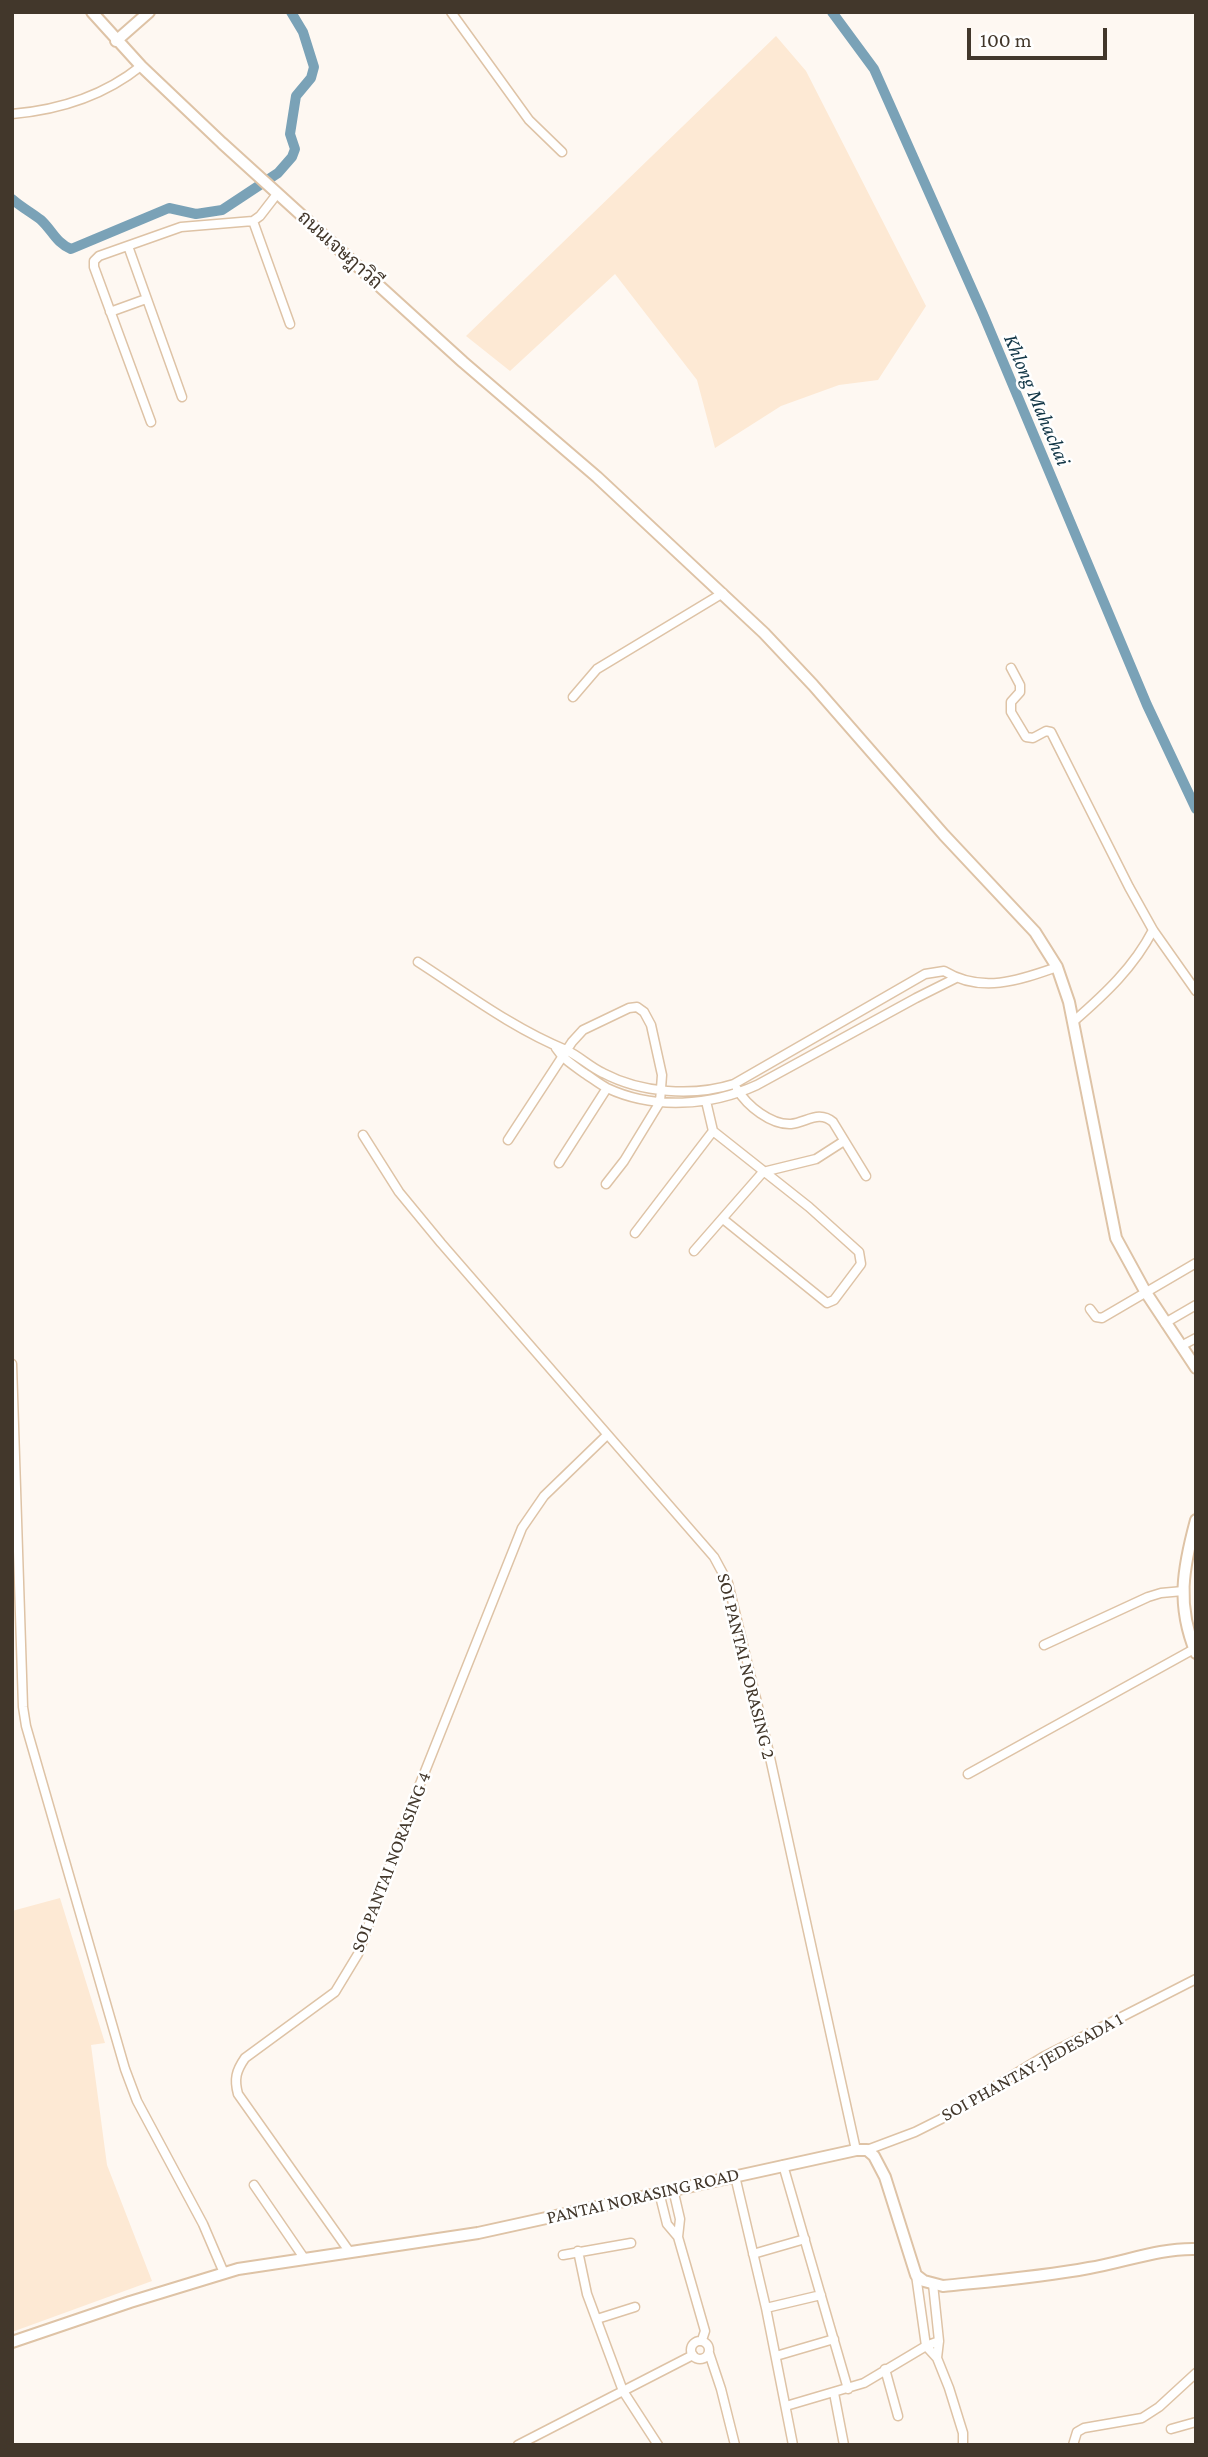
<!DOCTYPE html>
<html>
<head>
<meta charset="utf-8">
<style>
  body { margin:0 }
  #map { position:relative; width:1208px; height:2457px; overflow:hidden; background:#fef8f2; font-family:"Crimson Pro",serif }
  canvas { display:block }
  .frame { position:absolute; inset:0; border:14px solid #42372b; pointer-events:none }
  .scale { position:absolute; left:967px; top:28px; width:140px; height:32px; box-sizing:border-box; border:4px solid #42372b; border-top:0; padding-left:9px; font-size:21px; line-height:24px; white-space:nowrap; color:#42372b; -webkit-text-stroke:5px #fff; paint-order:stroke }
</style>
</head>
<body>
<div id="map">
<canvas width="1208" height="2457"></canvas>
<div class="frame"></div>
<div class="scale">100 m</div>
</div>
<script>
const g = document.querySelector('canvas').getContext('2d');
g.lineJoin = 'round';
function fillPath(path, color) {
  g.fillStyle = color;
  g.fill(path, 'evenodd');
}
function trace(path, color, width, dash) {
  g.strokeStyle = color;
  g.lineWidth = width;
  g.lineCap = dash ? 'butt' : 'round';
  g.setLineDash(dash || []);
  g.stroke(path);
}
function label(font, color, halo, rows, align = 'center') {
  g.font = font + ' "Crimson Pro",Sarabun,serif';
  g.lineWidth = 5;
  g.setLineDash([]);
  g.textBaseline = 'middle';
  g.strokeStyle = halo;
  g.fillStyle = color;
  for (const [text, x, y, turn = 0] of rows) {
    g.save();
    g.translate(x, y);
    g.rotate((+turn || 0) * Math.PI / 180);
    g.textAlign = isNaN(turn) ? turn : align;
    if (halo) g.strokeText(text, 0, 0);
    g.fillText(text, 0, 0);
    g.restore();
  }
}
const built = new Path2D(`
  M776,36l30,35 120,235 -48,74 -39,5 -58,21 -66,42 -18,-68 -82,-106 -105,97 -44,-35z
  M60,1898l45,145 -14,2 16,120 45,116 -140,51v-421z`);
const canal = new Path2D(`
  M832,12l42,57 109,245 164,391 49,104
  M12,199c9,8 20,14 29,21 11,10 15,23 30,29l98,-41 27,6 26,-4 56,-37 14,-16 3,-8 -5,-15 6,-38 15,-18 3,-11 -11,-35 -12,-20`);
const street = new Path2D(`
  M451,12l78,108 33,32
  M12,114c47,-4 93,-19 129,-48
  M253,221l37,103
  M128,246l54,151
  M110,312l36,-13
  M151,422l-57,-155v-6l5,-5 82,-29 72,-6 7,-5 17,-22
  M1011,668l9,17v7l-9,10v10l15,25 7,1 13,-7 5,1 78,155 24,43 43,61
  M573,697l24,-28 126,-76
  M418,962c48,31 96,67 148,88 13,6 24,17 37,23 38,20 90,24 131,11l191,-110 19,-3c38,23 76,9 113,-4
  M1074,1021c31,-27 60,-54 79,-91
  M556,1048c7,11 17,17 28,25 8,5 15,11 23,15 47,22 104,18 150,-3l159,-87 40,-20
  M737,1089c10,17 34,36 54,35 16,-2 28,-14 42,-2l33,54
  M713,1131l96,76 50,45 2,12 -27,36 -7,3 -104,-84
  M363,1135l36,57 42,51 273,314 14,26 39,161 89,406
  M508,1140l64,-98 11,-12 46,-22 8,-1 7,5 7,13 11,50 -2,27 -36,59 -18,23
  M559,1163l48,-75
  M635,1233l78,-102 -7,-30
  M694,1251l69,-79 53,-13 28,-18
  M1090,1309l6,8 6,1 94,-55
  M1165,1323l31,-18
  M1181,1346l15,-8
  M12,1364l11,343 3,19 99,343 12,32 66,123 21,49
  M1044,1645l104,-48 13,-4 22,-2
  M968,1774l226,-125
  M867,2150l48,-18 26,-13 102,-62 153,-78
  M783,2165l65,224
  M735,2176l31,132 27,137
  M254,2185l50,73
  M673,2189l7,30 -2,18 27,94 -3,9
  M659,2192l8,32 11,13
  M349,2251l-111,-157c-4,-15 -2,-23 7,-36l90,-66 23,-38 58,-160 106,-266 22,-32 63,-61
  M578,2251l9,43 36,97 35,54
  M753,2254l52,-15
  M563,2255l68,-12
  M916,2275l10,71 11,12 12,30 14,45v12
  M933,2284l6,57 -2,17
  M766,2308l55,-13
  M597,2319l38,-12
  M691 2350a9 9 0 1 1 18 0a9 9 0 1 1-18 0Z
  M709,2353l12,36 14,56
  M776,2356l58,-17
  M885,2369l13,47
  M834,2393l10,52
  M786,2406l78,-23 62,-37 13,-5
  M1171,2429l25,-7
  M518,2445l175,-90
  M1073,2445l4,-13 7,-4 58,-10 17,-11 37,-34`);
const secondary = new Path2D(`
  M92,12l49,54 81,77 241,219 134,115 167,156 49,52 131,150 91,97 22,35 12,35 47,236 29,53 51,77
  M116,41l33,-29
  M1196,1520c-13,48 -20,85 0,133
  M12,2342l118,-40 108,-33 240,-36 378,-83h11l7,6 11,21 31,98 8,6 19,5c49,-5 98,-9 146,-18 36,-6 70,-20 107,-19`);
const streetNames = [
  ["ถนนเจษฎาวิถี",340,250,42],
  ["SOI PANTAI NORASING 2",746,1666,76],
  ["SOI PANTAI NORASING 4",391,1862,-69],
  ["SOI PHANTAY-JEDESADA 1",1032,2067,-29],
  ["PANTAI NORASING ROAD",643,2196,-13]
];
const waterNames = [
  ["Khlong Mahachai",1037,400,67]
];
fillPath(built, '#fde9d4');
trace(canal, '#7aa2b7', 10);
trace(street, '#dec3a6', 11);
trace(secondary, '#dec3a6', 14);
trace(street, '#fff', 8);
trace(secondary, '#fff', 10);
label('19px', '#42372b', '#fff', streetNames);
label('italic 21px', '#123646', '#fff', waterNames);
</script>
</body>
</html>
